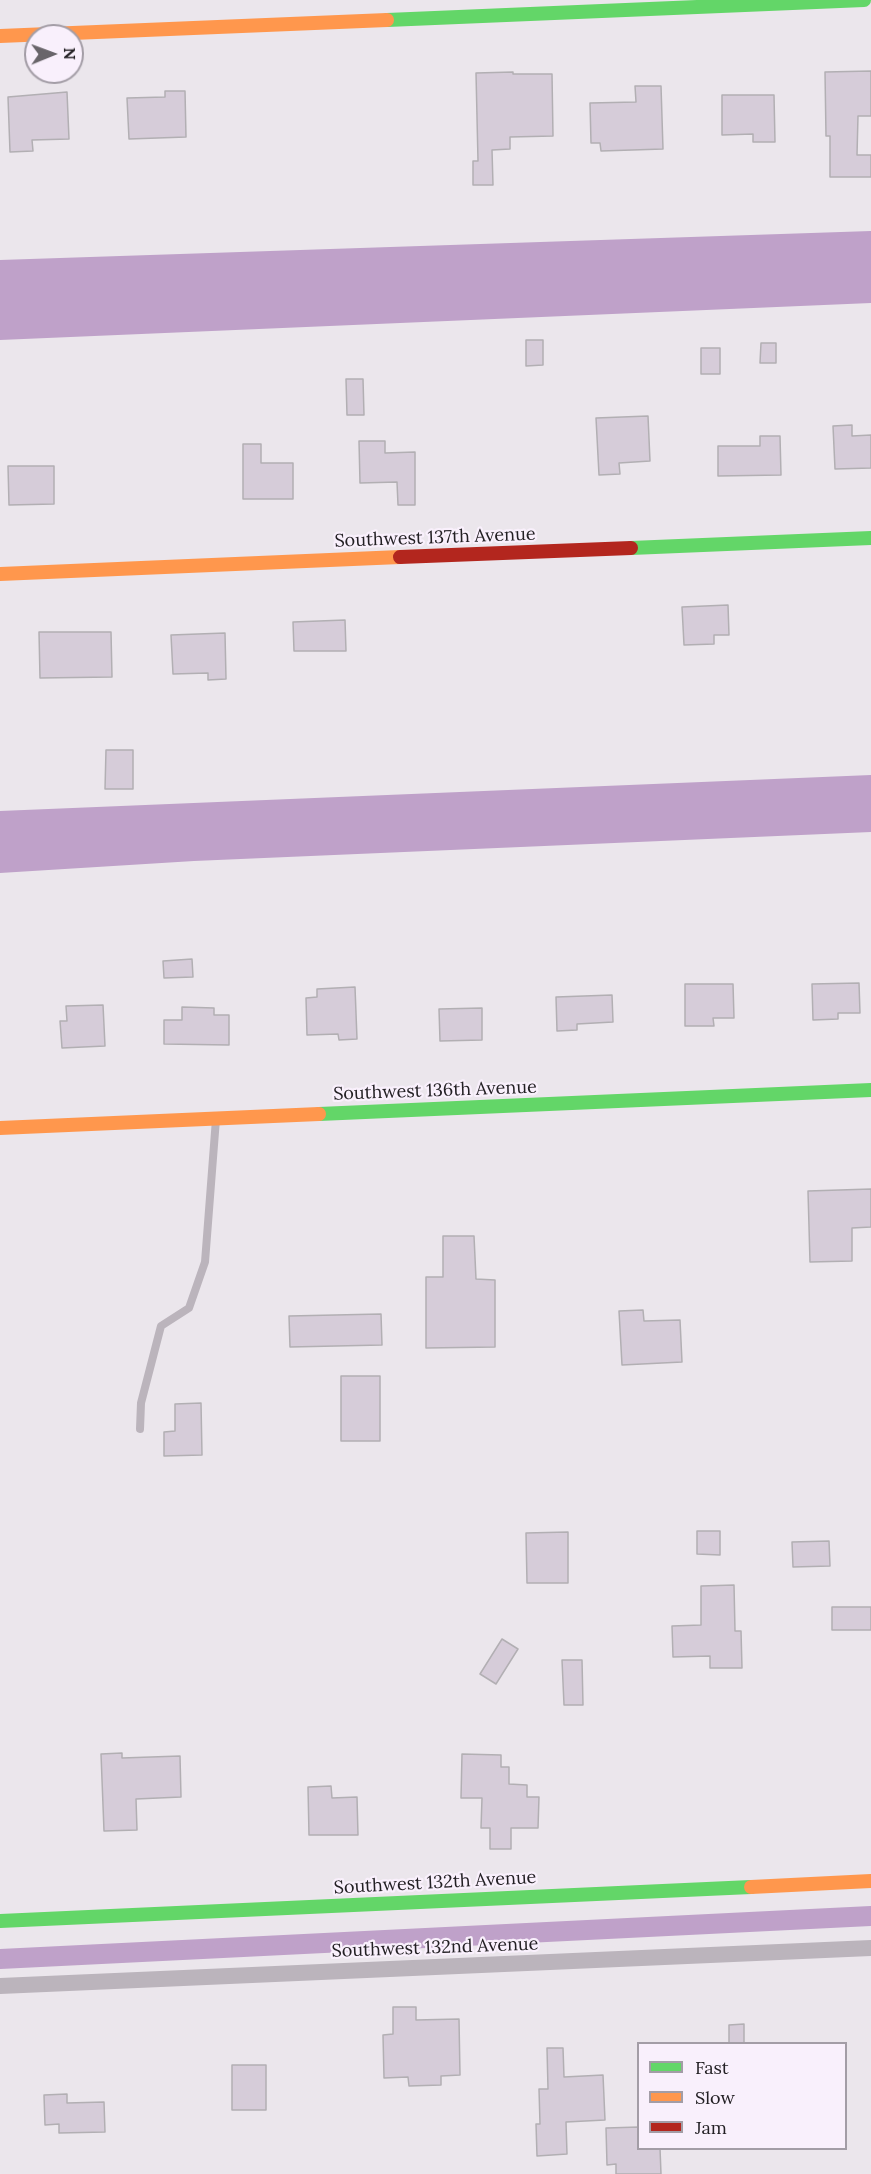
<!DOCTYPE html>
<html>
<head>
<meta charset="utf-8">
<style>
  body { margin:0 }
  #map { position:relative; width:871px; height:2174px; overflow:hidden; background:#ebe6ec; font-family:Lora,serif }
  canvas { display:block }
  .legend { position:absolute; left:637px; top:2042px; width:210px; height:108px; box-sizing:border-box; background:#f9f0fc; border:2px solid #a39da6; margin:0; padding:8px 10px; list-style:none; font-size:18px; color:#232024 }
  .legend li { display:flex; align-items:center; gap:12px; height:30px }
  .legend b { width:30px; border:2px solid #a39da6 }
  .north { position:absolute; left:24px; top:24px; width:60px; height:60px; box-sizing:border-box; background:#f9f0fc; border:2px solid #a39da6; border-radius:50%; rotate:89deg; font-size:16px; font-weight:700; line-height:24px; text-align:center; color:#232024 }
  .north::after { content:''; display:block; margin:auto; width:21px; height:27px; background:#69656a; clip-path:polygon(50% 0,100% 100%,50% 72%,0 100%) }
</style>
</head>
<body>
<div id="map">
<canvas width="871" height="2174"></canvas>
<ul class="legend">
<li><b style="height:8px;background:#63d668"></b>Fast</li>
<li><b style="height:8px;background:#ff974d"></b>Slow</li>
<li><b style="height:8px;background:#b3261e"></b>Jam</li>
</ul>
<div class="north">N</div>
</div>
<script>
const g = document.querySelector('canvas').getContext('2d');
g.lineJoin = 'round';
function fillPath(path, color) {
  g.fillStyle = color;
  g.fill(path, 'evenodd');
}
function trace(path, color, width, dash) {
  g.strokeStyle = color;
  g.lineWidth = width;
  g.lineCap = dash ? 'butt' : 'round';
  g.setLineDash(dash || []);
  g.stroke(path);
}
function label(font, color, halo, rows, align = 'center') {
  g.font = font + ' Lora,serif';
  g.lineWidth = 4.5;
  g.setLineDash([]);
  g.textBaseline = 'middle';
  g.strokeStyle = halo;
  g.fillStyle = color;
  for (const [text, x, y, turn = 0] of rows) {
    g.save();
    g.translate(x, y);
    g.rotate((+turn || 0) * Math.PI / 180);
    g.textAlign = isNaN(turn) ? turn : align;
    if (halo) g.strokeText(text, 0, 0);
    g.fillText(text, 0, 0);
    g.restore();
  }
}
const water = new Path2D(`
  M871,231v72l-871,37v-80z
  M871,775v57l-677,29 -194,12v-62z`);
const canal = new Path2D(`
  M0,1959l871,-43`);
const building = new Path2D(`
  M871,71v45h-13l-1,39h14v22h-41v-41h-4l-1,-64z
  M513,72v2h39l1,62 -43,1v12l-18,1 1,35h-20v-24h5l-2,-88z
  M635,86h26l2,63 -62,2 -1,-8h-9l-1,-40 46,-1z
  M165,91h20l1,46 -57,2 -2,-41 38,-1z
  M67,92l2,47 -37,1 1,11 -23,1 -2,-55z
  M722,95h52l1,47h-22v-8l-31,1z
  M526,340h17v25l-17,1z
  M761,343h15v20h-16z
  M701,348h19v26h-19z
  M346,379h17l1,36h-17z
  M648,416l2,45 -31,2 1,11 -21,1 -3,-57z
  M852,425v11l19,-1v33l-36,1 -2,-43z
  M760,436h20l1,39 -63,1v-30h42z
  M359,441h26v12l30,-1v53h-17l-1,-23 -37,1z
  M243,444h18v19h32v36h-50z
  M8,466h46v38l-45,1z
  M728,605l1,30h-15v9l-30,1 -2,-38z
  M345,620l1,31h-52l-1,-29z
  M39,632h72l1,45 -72,1z
  M225,633l1,46 -18,1v-7l-35,1 -2,-39z
  M106,750h27v39h-28z
  M192,959l1,18 -29,1 -1,-17z
  M859,983l1,30h-22v6l-25,1 -1,-36z
  M685,984h48l1,34h-21l1,8h-29z
  M355,987l2,52 -18,1 -1,-6 -31,1 -1,-37 11,-1v-8z
  M612,995l1,27 -36,2v6l-20,1 -1,-34z
  M103,1005l2,41 -43,2 -2,-27h7l-1,-15z
  M182,1007l32,1v7h15v30l-65,-1v-24h18z
  M482,1008v32l-42,1 -1,-32z
  M871,1189v38l-19,1v33l-42,1 -2,-71z
  M443,1236h31l2,43 19,1v67l-69,1v-71h17z
  M643,1310l1,11 36,-1 2,42 -60,3 -3,-54z
  M381,1314l1,31 -92,2 -1,-31z
  M341,1376h39v65h-39z
  M201,1403l1,52 -38,1v-24l11,-1v-27z
  M697,1531h23v24l-23,-1z
  M568,1532v51h-41l-1,-50z
  M829,1541l1,25 -37,1 -1,-25z
  M734,1585l1,46h6l1,37h-32v-12l-37,1 -1,-31 29,-1v-39z
  M832,1607h39v23h-39z
  M502,1639l16,10 -22,35 -16,-10z
  M562,1660h20l1,45h-19z
  M122,1753v5l58,-2 1,41 -45,2 1,31 -33,1 -3,-77z
  M462,1754l39,1v12h8v17l18,1v12h12l-1,31h-27v21h-21v-21h-9l1,-30h-21z
  M331,1786l1,12 25,-1 1,38h-49l-1,-48z
  M393,2007h23v13l43,-1 1,56 -19,1v9l-32,1 -1,-9 -24,1 -1,-43 10,-1z
  M744,2024v19h-15v-18z
  M547,2048h16l1,29 39,-2 2,45 -39,2 1,32 -30,2 -1,-32h4l-1,-35h9z
  M232,2065h34v45h-34z
  M67,2094v9l37,-1 1,30 -46,1v-9l-14,1 -1,-30z
  M639,2127v21h21l1,26h-45v-10l-9,1 -1,-37z`);
const lane = new Path2D(`
  M140,1429l1,-26 20,-77 28,-18 16,-46 11,-143`);
const street = new Path2D(`
  M0,1986l871,-38`);
const fast = new Path2D(`
  M387,20l477,-20
  M631,548l240,-10
  M319,1114l552,-24
  M0,1921l751,-34`);
const slow = new Path2D(`
  M0,36l387,-16
  M0,574l400,-17
  M0,1128l319,-14
  M751,1887l120,-6`);
const jam = new Path2D(`
  M400,557l231,-9`);
const streetNames = [
  ["Southwest 137th Avenue",435,538,-2],
  ["Southwest 136th Avenue",435,1091,-2],
  ["Southwest 132th Avenue",435,1883,-3],
  ["Southwest 132nd Avenue",435,1948,-2]
];
fillPath(water, '#bfa1c9');
trace(canal, '#bfa1c9', 20);
fillPath(building, '#d6ccd9');
trace(building, '#b2afb3', 1.5);
trace(lane, '#bbb4bc', 8);
trace(street, '#bbb4bc', 16);
trace(fast, '#63d668', 14);
trace(slow, '#ff974d', 14);
trace(jam, '#b3261e', 14);
label('18px', '#232024', '#f9f0fc', streetNames);
</script>
</body>
</html>
